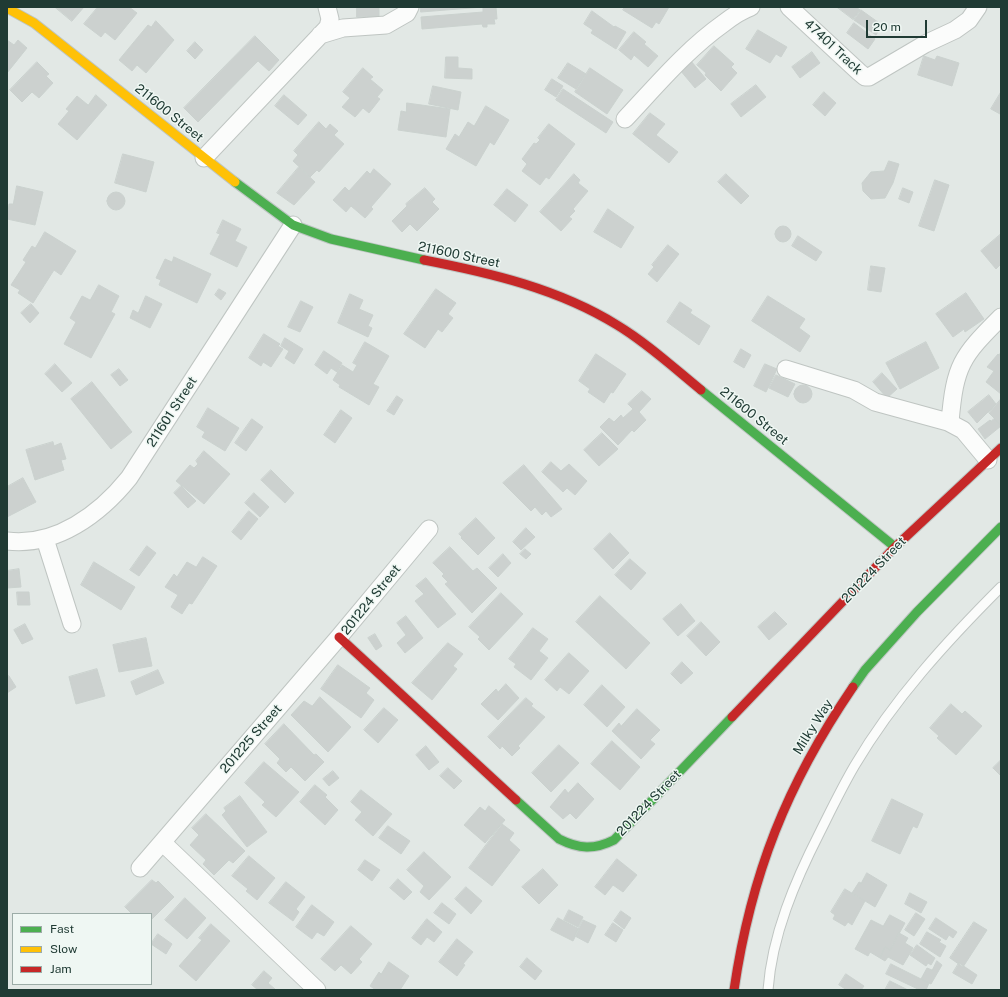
<!DOCTYPE html>
<html>
<head>
<meta charset="utf-8">
<style>
  body { margin:0 }
  #map { position:relative; width:1008px; height:997px; overflow:hidden; background:#e2e8e5; font-family:"Public Sans",sans-serif }
  canvas { display:block }
  .frame { position:absolute; inset:0; border:8px solid #203b34; pointer-events:none }
  .legend { position:absolute; left:12px; top:913px; width:140px; height:72px; box-sizing:border-box; background:#eff7f3; border:1px solid #9caca7; margin:0; padding:5px 7px; list-style:none; font-size:12px; color:#203b34 }
  .legend li { display:flex; align-items:center; gap:8px; height:20px }
  .legend b { width:20px; border:1px solid #9caca7 }
  .scale { position:absolute; left:866px; top:20px; width:61px; height:18px; box-sizing:border-box; border:2px solid #203b34; border-top:0; padding-left:5px; font-size:12px; line-height:14px; white-space:nowrap; color:#203b34; -webkit-text-stroke:3px #eff7f3; paint-order:stroke }
</style>
</head>
<body>
<div id="map">
<canvas width="1008" height="997"></canvas>
<div class="frame"></div>
<ul class="legend">
<li><b style="height:5px;background:#4caf50"></b>Fast</li>
<li><b style="height:5px;background:#ffc107"></b>Slow</li>
<li><b style="height:5px;background:#c62828"></b>Jam</li>
</ul>
<div class="scale">20 m</div>
</div>
<script>
const g = document.querySelector('canvas').getContext('2d');
g.lineJoin = 'round';
function fillPath(path, color) {
  g.fillStyle = color;
  g.fill(path, 'evenodd');
}
function trace(path, color, width, dash) {
  g.strokeStyle = color;
  g.lineWidth = width;
  g.lineCap = dash ? 'butt' : 'round';
  g.setLineDash(dash || []);
  g.stroke(path);
}
function label(font, color, halo, rows, align = 'center') {
  g.font = font + ' "Public Sans",sans-serif';
  g.lineWidth = 3;
  g.setLineDash([]);
  g.textBaseline = 'middle';
  g.strokeStyle = halo;
  g.fillStyle = color;
  for (const [text, x, y, turn = 0] of rows) {
    g.save();
    g.translate(x, y);
    g.rotate((+turn || 0) * Math.PI / 180);
    g.textAlign = isNaN(turn) ? turn : align;
    if (halo) g.strokeText(text, 0, 0);
    g.fillText(text, 0, 0);
    g.restore();
  }
}
const building = new Path2D(`
  M55,7h29l-12,14z
  M98,7h31l8,6 -22,27 -10,-8 -4,5 -17,-13z
  M357,7h22v9l-22,1z
  M421,7h75l1,12h-3l1,5h-8v3h-4l-1,-3 -60,5 -1,-12 62,-5v-5l-62,5z
  M625,7h44l-10,17 -3,-2 -4,6 -29,-18z
  M837,7h19l4,3 -7,9z
  M861,10l21,15 -6,10 -22,-15z
  M592,11l22,16 1,-1 11,6 -10,17 -25,-16 2,-3 -9,-6z
  M156,21l18,19 -28,33 -9,-8 -5,6 -13,-11 29,-35 3,2z
  M854,23l21,16 -7,10 -21,-16z
  M758,30l29,17 -6,10 -5,-3 -6,9 -24,-14z
  M634,32l12,10 -2,2 14,12 -10,11 -14,-12 -3,5 -12,-10z
  M255,36l24,24 -10,11 -11,-10 -60,61 -14,-14z
  M7,40l7,5 4,-5 9,8 -20,25z
  M195,42l8,8 -8,9 -8,-8z
  M714,46l20,18 -3,3 6,6 -16,18 -16,-16 1,-2 -9,-8z
  M812,52l8,11 -20,15 -8,-11z
  M924,56l11,4 2,-4 22,7 -7,23 -34,-11z
  M446,57h12v11l14,1v10l-27,-1z
  M691,61l15,18 -11,9 -15,-18z
  M37,62l12,12 -3,2 7,7 -14,15 -7,-6 -10,10 -12,-12z
  M568,63l18,11 -10,15 -18,-11z
  M363,68l10,9 -3,2 13,11 -6,7 3,2 -11,14 -6,-5 -8,9 -13,-10 8,-9 -7,-6z
  M590,68l33,22 -16,24 -32,-22z
  M552,79l11,7 -7,11 -11,-7z
  M756,85l10,12 -25,20 -10,-13z
  M433,86l28,6 -3,18 -29,-6z
  M563,89l50,33 -7,11 -50,-33z
  M824,92l12,11 -11,13 -12,-11z
  M1001,92v21l-1,1 -9,-5z
  M96,95l11,10 -30,35 -19,-16 11,-13 -3,-2 11,-13 11,9z
  M284,95l23,20 -9,10 -23,-19z
  M407,103l43,6 -4,28 -48,-7 3,-19 5,1z
  M486,106l23,14 -15,25 -4,-3 -14,24 -30,-17 9,-15 4,3 9,-15 6,4z
  M650,113l15,11 -9,11 22,17 -9,11 -36,-29z
  M319,122l7,7 4,-5 8,7 -4,4 10,9 -25,28 -2,-2 -7,7 -17,-16 5,-6 -4,-4z
  M549,124l26,20 -26,35 -3,-2 -6,8 -18,-14 5,-7 -5,-5 12,-16 2,1 4,-4 -2,-2z
  M123,154l31,8 -8,30 -31,-9z
  M889,161l10,3 -6,19 -8,15 -14,1 -8,-8 -1,-8 9,-11 13,-1z
  M299,167l16,15 -21,23 -17,-12z
  M374,169l17,15 -20,23 2,2 -8,9 -14,-12 -5,6 -13,-12 12,-13 4,4 18,-20 3,3z
  M574,174l6,6 -2,3 10,8 -15,18 2,2 -6,6 3,2 -11,12 -21,-19z
  M726,174l23,22 -8,8 -23,-22z
  M935,180l14,5 -15,46 -15,-5z
  M17,186l26,6 -8,33 -28,-6 2,-15h4z
  M425,188l10,11 -3,3 7,7 -22,22 -7,-7 -8,8 -10,-11 15,-15 -1,-2z
  M903,188l10,4 -4,11 -10,-4z
  M507,189l21,16 -13,17 -21,-17z
  M107 201a9 9 0 1 1 18 0a9 9 0 1 1-18 0Z
  M608,209l26,18 -13,21 -27,-16z
  M223,220l18,9 -6,12 12,6 -10,20 -27,-13 10,-20 -3,-1z
  M775 234a8 8 0 1 1 16 0a8 8 0 1 1-16 0Z
  M45,232l31,19 -15,24 -7,-5 -21,33 -15,-10 2,-3 -9,-5 15,-23 -3,-2 9,-14 3,2z
  M1001,234v30l-5,5 -15,-18z
  M798,236l24,16 -6,9 -24,-15z
  M668,245l11,9 -22,28 -9,-8 6,-7 -2,-2z
  M174,257l37,17 -14,29 -38,-18 2,-5 -5,-2 9,-19 7,3z
  M871,266l14,2 -4,24 -13,-2z
  M99,285l20,11 -8,16 4,2 -24,44 -27,-14 12,-22 -6,-4 12,-22 8,4z
  M219,289l7,4 -5,7 -6,-5z
  M436,289l20,14 -8,11 5,4 -11,14 -4,-3 -13,19 -21,-14z
  M966,293l18,26 -19,13 -1,-3 -11,8 -17,-23z
  M350,294l13,6 -4,9 14,6 -5,11 4,2 -4,9 -30,-14z
  M146,296l16,8 -12,24 -20,-10 3,-8 5,3z
  M768,296l37,23 -6,9 11,8 -10,16 -48,-31z
  M301,301l12,6 -13,25 -12,-5z
  M680,302l12,8 -2,3 20,13 -11,19 -32,-23z
  M31,304l8,9 -9,10 -9,-10z
  M264,334l16,10 -2,2 5,3 -12,18 -8,-5 -2,4 -12,-8z
  M285,338l18,11 -9,15 -9,-6 4,-7 -8,-5z
  M365,342l24,14 -16,28 6,3 -10,18 -30,-18 1,-2 -7,-5 9,-15 11,7 4,-7 -4,-2z
  M926,342l13,26 -39,21 -14,-26z
  M741,349l10,6 -7,13 -10,-6z
  M324,351l18,12 -5,9 -6,-4 -4,6 -12,-9z
  M1001,352v42l-15,-12 8,-11 -7,-4 11,-13 1,1z
  M596,354l30,20 -13,19 -2,-1 -7,11 -16,-11 2,-3 -11,-8z
  M55,364l17,19 -10,9 -17,-18z
  M765,364l12,5 -11,23 -12,-6z
  M119,369l9,11 -8,6 -9,-11z
  M882,373l15,16 -10,9 -14,-16z
  M776,375l19,9 -7,13 -19,-9z
  M92,382l40,50 -21,17 -40,-50z
  M794 394a9 9 0 1 1 18 0a9 9 0 1 1-18 0Z
  M642,391l9,8 -12,13 7,8 -12,12 -2,-2 -14,15 -18,-18 9,-9 5,4 7,-7 2,3 10,-9 -5,-5z
  M989,395l7,9 -19,19 -9,-11z
  M397,396l6,4 -9,15 -7,-4z
  M1001,399v26l-12,-12z
  M208,408l31,20 -14,23 -23,-14 3,-5 -8,-5z
  M341,410l11,8 -17,25 -11,-8z
  M252,419l11,8 -17,24 -11,-8z
  M994,419l7,7 -16,13 -7,-10 12,-9 1,1z
  M602,433l16,16 -19,17 -15,-16z
  M53,442l1,4 7,-3 5,16 -5,1 3,10 -29,10 -9,-30z
  M204,451l26,23 -26,30 -28,-23 14,-16 4,3 4,-4 -2,-3z
  M551,462l10,9 8,-7 18,17 -12,14 -8,-7 -4,4 -21,-20z
  M524,465l38,44 -11,8 -5,-6 -4,4 -7,-8 -4,4 -28,-28z
  M271,470l23,23 -9,10 -24,-23z
  M23,478l13,24 -29,15v-30z
  M181,486l15,15 -8,7 -14,-15z
  M254,493l15,14 -9,10 -15,-14z
  M249,511l9,8 -17,21 -9,-8z
  M476,518l19,20 -17,17 -17,-17 1,-1 -3,-3z
  M526,528l9,9 -14,13 -8,-8z
  M610,533l19,20 -16,16 -19,-20z
  M147,546l9,7 -17,23 -9,-6z
  M450,547l23,24 4,-3 20,20 -25,25 -27,-29 3,-2 -6,-6 2,-2 -11,-11z
  M525,549l6,5 -5,5 -6,-5z
  M503,554l8,9 -13,14 -9,-9z
  M203,557l14,9 -25,38 -3,-1 -7,11 -11,-7 7,-12 -13,-8 9,-13 3,3 10,-15 9,5z
  M630,559l16,14 -15,17 -16,-15z
  M94,562l41,25 -14,23 -40,-25z
  M19,569l2,18 -14,1v-17z
  M426,578l30,36 -18,14 -23,-27 9,-7 -8,-8z
  M17,592h12l1,13h-12z
  M501,593l22,21 -34,36 -11,-11 2,-2 -11,-10z
  M600,596l50,47 -24,26 -50,-47z
  M681,604l14,17 -17,15 -15,-17z
  M775,612l12,12 -18,16 -11,-13z
  M406,616l17,22 -18,15 -8,-10 9,-8 -9,-12z
  M701,622l19,20 -14,14 -19,-20z
  M25,624l8,15 -11,5 -8,-14z
  M533,628l15,11 -9,12 9,7 -17,22 -17,-13 2,-3 -7,-5z
  M375,634l7,12 -6,4 -8,-12z
  M146,638l6,28 -33,6 -6,-27z
  M448,643l15,11 -10,12 4,3 -25,31 -20,-17z
  M569,653l20,18 -20,23 -9,-7 -3,4 -12,-11z
  M682,662l11,11 -12,11 -10,-10z
  M338,665l32,23 -4,5 8,7 -13,18 -40,-29z
  M97,669l8,27 -29,8 -7,-27z
  M158,670l6,13 -28,12 -5,-13z
  M9,676l7,11 -9,6v-16z
  M506,684l13,14 -21,22 -17,-16 15,-15 2,3z
  M602,685l23,22 -18,20 -23,-22z
  M320,697l31,30 -23,25 -37,-37 13,-14 8,5z
  M526,698l7,6 -2,2 14,11 -27,29 2,2 -8,8 -10,-10 -2,3 -12,-12z
  M951,704l11,10 3,-3 17,15 -26,29 -19,-17 2,-2 -9,-8z
  M384,708l14,12 -20,23 -14,-13z
  M637,709l23,21 -10,10 5,4 -14,15 -29,-28 7,-8 2,3z
  M284,724l30,31 2,-1 8,8 -19,19 -14,-14 -5,5 -9,-9 3,-4 -15,-15z
  M612,741l28,26 -20,23 -29,-26z
  M559,745l20,18 -28,29 -19,-19z
  M426,746l13,16 -10,8 -13,-15z
  M1001,760v16l-8,-8z
  M264,762l35,30 -23,25 -14,-12 3,-3 -20,-19z
  M448,768l14,13 -8,8 -14,-13z
  M333,771l6,7 -10,8 -6,-7z
  M578,783l16,16 -18,20 -6,-6 -7,6 -13,-12 15,-18 3,4z
  M315,785l12,10 -2,2 13,13 -13,15 -25,-23z
  M361,790l31,24 -19,22 -18,-16 7,-8 -11,-10z
  M240,796l27,36 -20,15 -25,-32 4,-4 -2,-3z
  M892,799l31,15 -6,14 -4,-2 -13,28 -28,-13z
  M489,806l16,14 -20,23 -21,-18 16,-18 5,4z
  M206,814l39,37 -12,12 -4,-3 -15,15 -11,-11 3,-4 -16,-15 9,-10 -7,-7z
  M502,824l12,9 -5,7 11,10 -28,36 -23,-18z
  M388,826l22,15 -9,13 -22,-16z
  M424,852l27,25 -22,23 -9,-8 4,-6 -17,-16z
  M249,856l26,22 -18,22 -11,-9 2,-2 -16,-13z
  M617,859l20,16 -14,17 -10,-7 -8,10 -10,-8z
  M365,860l15,10 -8,11 -14,-11z
  M543,869l15,16 -19,19 -17,-17z
  M867,873l20,12 -12,22 -23,-14 7,-11 2,1z
  M398,879l14,13 -8,8 -14,-12z
  M152,880l4,3 2,-2 16,16 -23,23v-6h-19l-7,-7z
  M286,882l19,15 -9,12 3,3 -6,9 -24,-18z
  M466,887l16,14 -11,13 -16,-15z
  M845,889l20,12 -13,24 -4,-3 -3,4 -12,-7 2,-4 -4,-3z
  M910,893l17,9 -6,11 -16,-9z
  M185,898l21,20 -19,21 -22,-19z
  M442,903l14,11 -7,10 -15,-11z
  M312,905l22,17 -10,14 -7,-4 -5,7 -16,-12z
  M569,910l14,7 -5,10 -14,-7z
  M621,911l10,7 -7,11 -10,-8z
  M916,913l9,6 -11,17 -9,-6z
  M890,915l15,8 -15,27 -5,-3 -5,11 -10,-6 -2,4 -13,-7 16,-29 12,6z
  M558,918l21,11 -6,12 -22,-11z
  M936,918l21,14 -4,6 -4,-3 -3,5 -17,-11z
  M427,919l15,13 -8,10 -7,-5 -6,8 -9,-7z
  M583,920l13,6 -8,17 -13,-7z
  M974,922l13,8 -24,37 -13,-9z
  M613,923l10,7 -7,12 -11,-7z
  M211,924l19,17 -34,40 -17,-15 23,-26 -3,-2z
  M351,926l21,18 -13,15 3,3 -11,12 -10,-9 -6,6 -14,-12z
  M927,932l14,8 -2,2 7,4 -6,11 -20,-13z
  M899,933l9,5 -3,5 8,5 -10,17 -15,-8 -3,4 -5,-3 5,-11 5,3z
  M158,934l14,10 -6,10 -15,-10z
  M457,939l16,13 -10,12 2,1 -8,11 -18,-14z
  M917,945l18,13 -4,7 -3,-2 -2,3 -16,-11z
  M527,958l15,13 -7,9 -15,-13z
  M937,961l5,4 -11,19 -10,-5 6,-11 5,2z
  M389,962l20,14 -9,14h-24l-6,-4 9,-14 2,2z
  M959,963l18,12 -5,9 -19,-11z
  M891,964l38,19 -3,7h-6l-34,-16z
  M264,971l8,7 -4,5 8,7h-18l-6,-5z
  M846,974l18,12 -3,4h-14l-8,-5z
  M890,981l18,9h-23z`);
const lane = new Path2D(`
  M768,990c4,-55 27,-109 52,-158 11,-22 22,-45 35,-67 39,-66 92,-124 146,-178`);
const street = new Path2D(`
  M789,7l70,65 6,5h4l56,-33 30,-14 14,-10 9,-13
  M320,35l23,-7 43,-3 21,-12 3,-6
  M625,119c32,-34 61,-69 99,-96 9,-7 16,-12 27,-16
  M204,158l124,-131 2,-8 -3,-12
  M786,369l68,21 21,12 73,20 15,8 25,30
  M950,422c5,-57 11,-65 51,-105
  M45,539l27,85
  M7,541c49,6 93,-27 122,-63l164,-253
  M163,843l154,147
  M140,868l199,-231 90,-108`);
const fast = new Path2D(`
  M235,182l58,43 38,14 93,21
  M701,390l194,157
  M853,687l12,-17 52,-58 84,-85
  M516,800l43,39c20,10 35,11 55,1l118,-123`);
const slow = new Path2D(`
  M7,8l27,15 201,159`);
const jam = new Path2D(`
  M424,260c67,13 135,29 193,65 30,18 57,43 84,65
  M339,637l177,163
  M732,717l163,-170 106,-99
  M734,990c17,-116 53,-206 119,-303`);
const streetNames = [
  ["47401 Track",833,47,43],
  ["211600 Street",169,113,39],
  ["211600 Street",459,255,12],
  ["211601 Street",172,412,-57],
  ["211600 Street",754,416,39],
  ["201224 Street",874,570,-46],
  ["201224 Street",371,600,-51],
  ["Milky Way",813,727,-58],
  ["201225 Street",251,739,-49],
  ["201224 Street",649,803,-46]
];
fillPath(building, '#ccd1cf');
trace(building, '#cad1ce', 1);
trace(lane, '#bfc5c2', 11);
trace(street, '#bfc5c2', 19);
trace(fast, '#bec6c3', 11);
trace(slow, '#bec6c3', 11);
trace(jam, '#bec6c3', 11);
trace(lane, '#fbfcfb', 9);
trace(street, '#fbfcfb', 17);
trace(fast, '#4caf50', 9);
trace(slow, '#ffc107', 9);
trace(jam, '#c62828', 9);
label('13px', '#203b34', '#eff7f3', streetNames);
</script>
</body>
</html>
